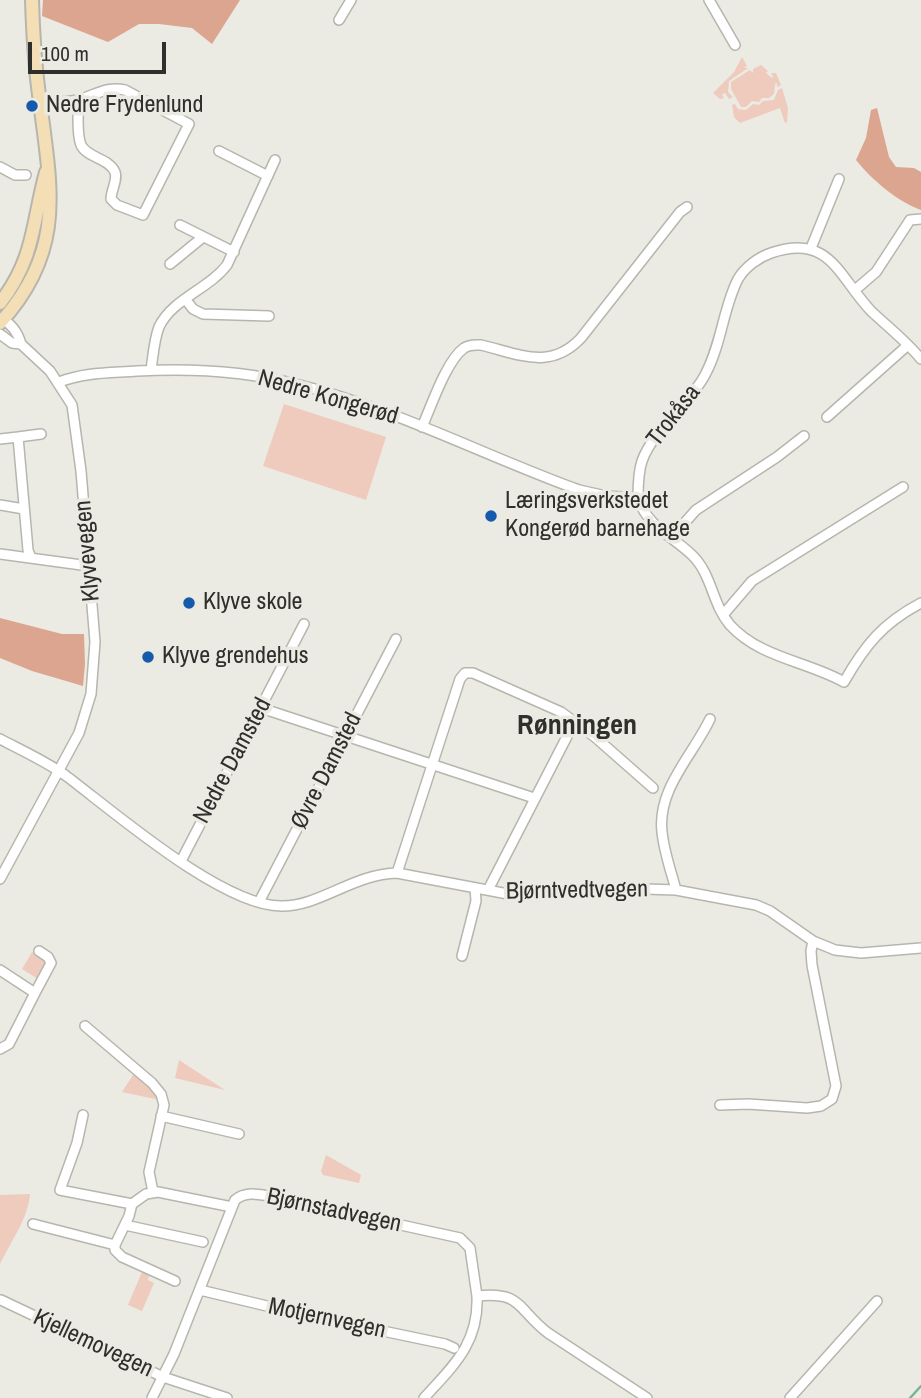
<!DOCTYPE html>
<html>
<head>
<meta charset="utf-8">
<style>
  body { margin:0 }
  #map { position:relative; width:921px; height:1398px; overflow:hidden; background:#ebeae3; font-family:"Archivo Narrow",sans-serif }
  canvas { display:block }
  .scale { position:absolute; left:28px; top:42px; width:138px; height:32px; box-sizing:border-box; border:4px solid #2f2f2c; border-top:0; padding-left:9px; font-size:21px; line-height:24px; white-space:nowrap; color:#2f2f2c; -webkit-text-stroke:5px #ebeae3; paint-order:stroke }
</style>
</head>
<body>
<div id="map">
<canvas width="921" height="1398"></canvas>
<div class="scale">100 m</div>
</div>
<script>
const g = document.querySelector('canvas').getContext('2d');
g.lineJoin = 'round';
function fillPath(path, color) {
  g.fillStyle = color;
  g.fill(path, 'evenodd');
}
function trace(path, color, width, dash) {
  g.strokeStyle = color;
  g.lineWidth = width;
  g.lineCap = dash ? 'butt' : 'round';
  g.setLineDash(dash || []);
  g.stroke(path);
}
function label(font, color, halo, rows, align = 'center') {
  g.font = font + ' "Archivo Narrow",sans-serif';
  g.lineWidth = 7;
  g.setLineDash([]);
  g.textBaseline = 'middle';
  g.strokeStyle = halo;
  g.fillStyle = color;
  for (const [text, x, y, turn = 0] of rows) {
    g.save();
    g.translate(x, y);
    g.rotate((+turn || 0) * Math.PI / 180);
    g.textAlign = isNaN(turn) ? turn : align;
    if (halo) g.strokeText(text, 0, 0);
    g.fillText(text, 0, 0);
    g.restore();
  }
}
const green = new Path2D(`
  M742,57l5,9 -3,2h4l-19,13 -1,11 5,5 -4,2 -4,-6 -3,1 2,4 -4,1 -7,-6 21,-21z
  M761,65l7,6 -2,2 6,5 1,-2 -2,-3h5l5,12 -4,2v-4l-2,1 -1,10 -5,4h-7l-3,4 -7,-1 -6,6h-5l-10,-18v-7l19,-12 3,3v-4z
  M782,88l6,20 -1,14 -2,1 -5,-15 -40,15 -6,-6 -2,-12 3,-1 3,5 8,1 7,-6 6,1 4,-4 11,-1 4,-10z
  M284,404l102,33 -20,63 -103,-34z
  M32,952l15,9 -9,18 -16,-10z
  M179,1060l46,30 -50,-12z
  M133,1075h4l16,13 7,12 -38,-8z
  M326,1155l35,20 -2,8 -36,-8 -2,-4z
  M30,1194c-2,25 -19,47 -30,70v-69z
  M142,1272l7,3 -1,5 6,3 -12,28 -14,-6z`);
const forest = new Path2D(`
  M43,0h197l-28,44 -20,-16 -33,-4h-20l-31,18 -66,-26z
  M877,108l12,49 7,10 18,1 7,4v38c-23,-8 -50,-31 -65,-50l10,-22 5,-28z
  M0,618l62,16h22l1,30 -2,22 -51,-15 -32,-13z`);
const stream = new Path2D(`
  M910,1398l11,-12`);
const minor = new Path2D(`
  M709,0l26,45
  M339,20l12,-20
  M40,103c13,-1 28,0 41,-4 16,-5 27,-13 44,-9l64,34 -46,91 -26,-10 -6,-6c0,-9 7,-19 4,-27 -6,-14 -28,-14 -34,-27 -5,-12 -2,-32 -3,-45
  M219,151l49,25
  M0,167l15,8h11
  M180,225l54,27
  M811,248l28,-69
  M170,264l33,-27
  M855,290l21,-18 34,-52 11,-1
  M186,300l7,9 10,5 66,2
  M0,318c11,5 18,15 21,26
  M0,334l12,9 9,1 29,27 22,34 9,66 14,171 -4,52 -12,39 -79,146
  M151,370c2,-14 3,-30 8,-43 13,-28 50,-38 68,-62l48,-105
  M59,382c26,-10 51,-9 78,-11 53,-3 108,0 159,13 98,24 189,72 283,106l27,6 32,2c0,-12 0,-25 4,-37 11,-31 47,-56 63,-86 17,-32 18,-67 33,-96 7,-12 21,-22 33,-26 59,-20 67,23 100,58 17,16 35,30 50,48
  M827,417l81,-72
  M422,427c9,-20 24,-66 42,-79 6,-4 11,-3 17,-3 38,9 69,26 100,-7l99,-126 7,-5
  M18,437l23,-3
  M0,439l18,-2 10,113 3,8
  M638,498c9,28 34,38 54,57 20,19 20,49 38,70 30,33 77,36 114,57 21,-37 39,-59 77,-79
  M0,505l24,4
  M671,538l25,-28 81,-53 27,-21
  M0,554l89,12
  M723,615l29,-34 151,-94
  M261,708l273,90
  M0,739c21,11 45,22 65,36 48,36 157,131 216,131 38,1 72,-32 116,-33l111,21 106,-6 62,2 80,15 14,6 43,30 22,9 26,3 60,-5
  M181,861l123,-237
  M397,873l63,-194 5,-6h8l88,39 34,25 58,51
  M488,890l87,-169
  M676,890c-5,-19 -12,-38 -14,-58 -5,-43 31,-77 48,-113
  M259,902l137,-263
  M462,956l14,-55 -1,-13
  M0,970l35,23 -26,51 -9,5
  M35,993l16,-30 -3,-6 -9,-6
  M85,1026l67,57 9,11 3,11 -15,67 4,20
  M720,1105l28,-1 59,4 14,-2 11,-7 4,-13 -24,-121 -1,-14 2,-10
  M83,1115l-6,28 -17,47 72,14
  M161,1116l78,18
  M33,1224l82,21
  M125,1225l78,17
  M175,1281l-53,-24 -7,-7v-5l14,-29 3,-12 14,-10 12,-2 74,15
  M200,1290l92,22 153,32 9,4
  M1,1300l162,77 64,21
  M152,1398l22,-44 61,-154c10,-9 23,-6 34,-4l191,42 10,10 7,48
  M424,1398c30,-33 55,-55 53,-102 45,-5 40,13 71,37l99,65
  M790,1398l87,-97`);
const secondary = new Path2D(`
  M0,303c35,-45 32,-80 46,-131
  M0,323c66,-72 51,-134 40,-221 -5,-34 -7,-68 -8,-102`);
const markers = [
  [32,106,7,"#165bab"],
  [491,516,7,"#165bab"],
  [189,603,7,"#165bab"],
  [148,657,7,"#165bab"]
];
const poiNames = [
  ["Nedre Frydenlund",46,106],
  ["Læringsverkstedet",505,502],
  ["Kongerød barnehage",505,530],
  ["Klyve skole",203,603],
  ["Klyve grendehus",162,657]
];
const streetNames = [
  ["Nedre Kongerød",328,398,16],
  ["Trokåsa",674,416,-52],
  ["Klyvevegen",88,551,-95],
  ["Nedre Damsted",233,761,-62],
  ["Øvre Damsted",327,771,-63],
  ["Bjørntvedtvegen",577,891,-1],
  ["Bjørnstadvegen",334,1211,12],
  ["Motjernvegen",327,1319,12],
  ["Kjellemovegen",93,1344,25]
];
const quarterNames = [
  ["Rønningen",577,726]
];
fillPath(green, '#eecbbd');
fillPath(forest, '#dca58f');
trace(stream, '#79b398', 2.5);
trace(minor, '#b6b6ae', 12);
trace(secondary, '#b6b6ae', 16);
trace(minor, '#fff', 9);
trace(secondary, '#f4deb6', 12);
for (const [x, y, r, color] of markers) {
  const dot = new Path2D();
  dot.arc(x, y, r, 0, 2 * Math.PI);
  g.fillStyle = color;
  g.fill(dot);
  trace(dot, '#ebeae3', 2.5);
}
label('24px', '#2f2f2c', '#ebeae3', poiNames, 'left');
label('24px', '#2f2f2c', '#ebeae3', streetNames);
label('bold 28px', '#2f2f2c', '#ebeae3', quarterNames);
</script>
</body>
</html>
